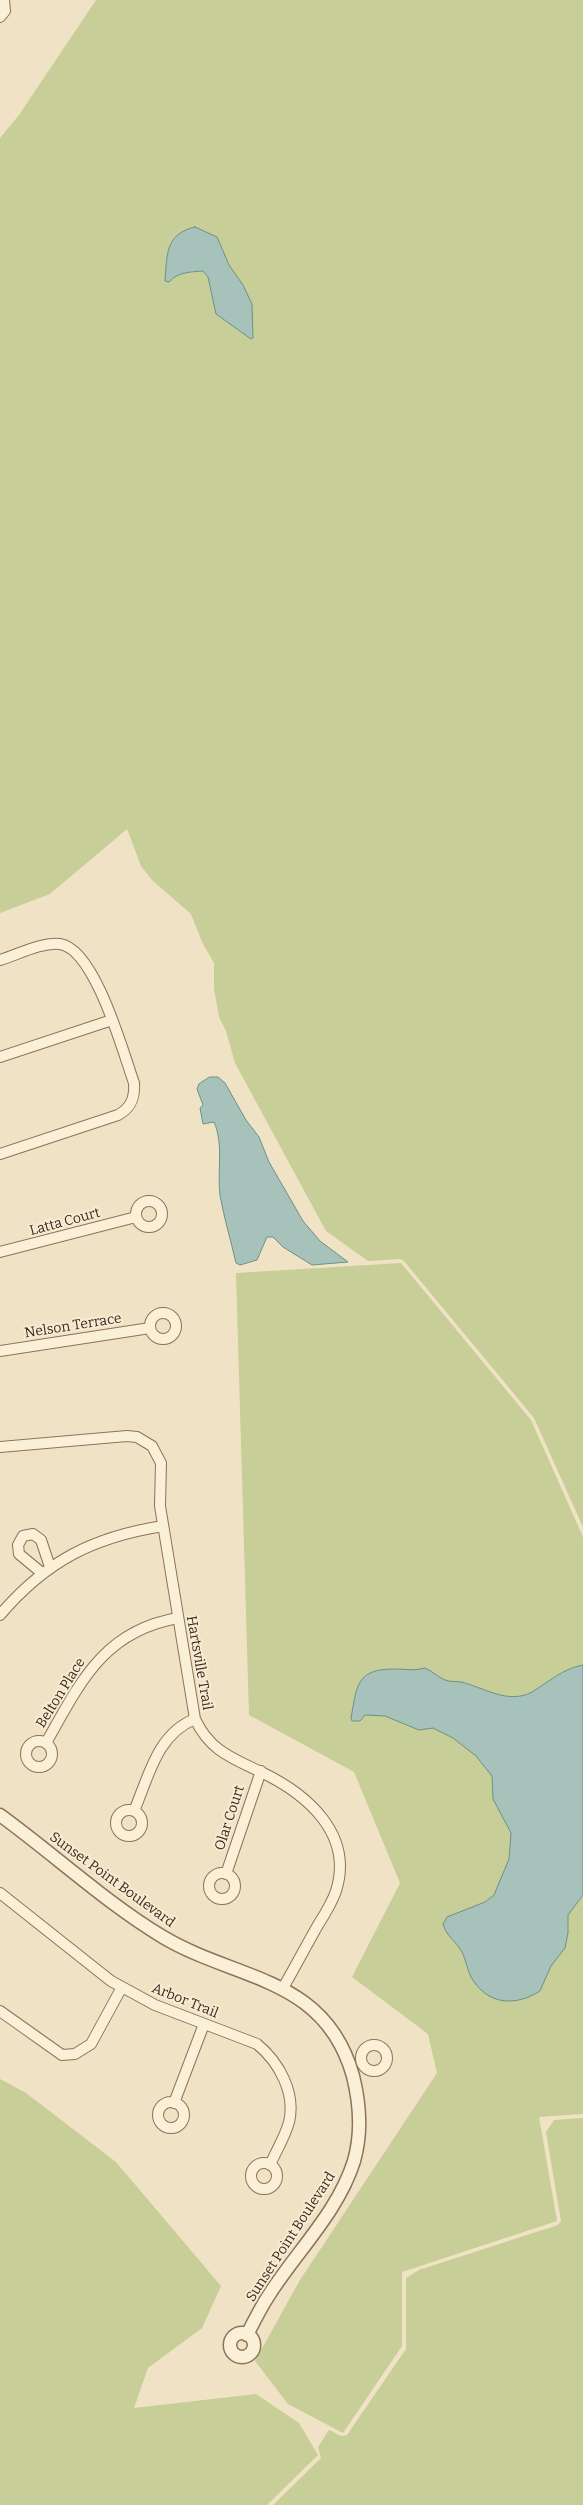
<!DOCTYPE html>
<html>
<head>
<meta charset="utf-8">
<style>
  body { margin:0 }
  canvas { display:block; background:#f0e2c4 }
</style>
</head>
<body>
<canvas width="583" height="2505"></canvas>
<script>
const g = document.querySelector('canvas').getContext('2d');
g.lineJoin = 'round';
function fillPath(path, color) {
  g.fillStyle = color;
  g.fill(path, 'evenodd');
}
function trace(path, color, width, dash) {
  g.strokeStyle = color;
  g.lineWidth = width;
  g.lineCap = dash ? 'butt' : 'round';
  g.setLineDash(dash || []);
  g.stroke(path);
}
function label(font, color, halo, rows, align = 'center') {
  g.font = font + ' Bitter,serif';
  g.lineWidth = 4;
  g.setLineDash([]);
  g.textBaseline = 'middle';
  g.strokeStyle = halo;
  g.fillStyle = color;
  for (const [text, x, y, turn = 0] of rows) {
    g.save();
    g.translate(x, y);
    g.rotate((+turn || 0) * Math.PI / 180);
    g.textAlign = isNaN(turn) ? turn : align;
    if (halo) g.strokeText(text, 0, 0);
    g.fillText(text, 0, 0);
    g.restore();
  }
}
const green = new Path2D(`
  M96,0h487v1527l-49,-109 -130,-157 -4,-2 -32,2 -42,-30 -91,-168 -9,-32 -7,-14 -5,-28v-26l-12,-21 -11,-28 -39,-34 -11,-14 -14,-37 -77,65 -50,19v-775l19,-23z
  M401,1263l130,157 52,117v577l-44,3 18,104 -155,51v74l-59,87 -55,-29 -33,-43 45,-81 137,-207 -9,-39 -76,-57 48,-94 -46,-111 -105,-57 -13,-442z
  M0,2079l26,14 90,69 105,124 -19,42 -54,40 -14,40 122,-14 43,29 19,32 -51,50h-267z
  M583,2118v387h-310l48,-47 -3,-11 11,-17 12,6 6,-1 59,-86v-71l13,-8 139,-45 3,-4 -15,-89 8,-12z`);
const water = new Path2D(`
  M195,227l22,10 12,28 14,20 9,19 1,34 -2,1 -35,-25 -8,-37 -5,-6c-13,1 -25,1 -34,11l-4,-1c2,-26 0,-47 30,-54z
  M210,1077h8l7,6 21,37 13,17 10,25 34,59 17,20 28,21 -36,3 -29,-18 -10,-10h-6l-10,23 -17,5 -4,-2c-5,-22 -12,-45 -16,-68 -3,-25 4,-50 -6,-73l-11,2 -3,-16 3,-3 -6,-16 2,-5z
  M583,1665v230l-15,20v18l-3,15 -14,18 -11,25c-25,16 -53,14 -69,-14 -4,-8 -5,-17 -9,-25 -6,-11 -16,-16 -19,-28l4,-7 38,-15 9,-7 15,-36 2,-26 -18,-34 -1,-23 -16,-20 -23,-18 -20,-10 -14,2 -34,-14 -20,-1 -5,6h-8l-1,-3c6,-32 5,-49 43,-49 11,0 20,2 31,-1 7,3 13,9 20,12 5,2 11,1 16,2 22,5 47,23 71,10 18,-11 30,-23 51,-27z`);
const minor = new Path2D(`
  M0,17l5,-6 -1,-11
  M0,960c17,-5 41,-18 60,-16 35,5 63,108 74,139 1,15 -3,25 -16,32l-118,39
  M0,1057l112,-37
  M136 1214a13 13 0 1 1 26 0a13 13 0 1 1-26 0Z
  M0,1252l136,-35
  M150 1326a13 13 0 1 1 26 0a13 13 0 1 1-26 0Z
  M0,1351l150,-23
  M0,1447l127,-11 10,1 15,9 9,17 -1,43 35,213c15,32 37,39 66,53 46,22 93,62 75,119 -4,12 -11,23 -18,34 -12,21 -23,42 -35,63
  M42,1573l-23,-19 -1,-9 5,-9 10,-2 8,6 9,27
  M0,1615c46,-54 93,-78 163,-89
  M26 1754a13 13 0 1 1 26 0a13 13 0 1 1-26 0Z
  M46,1743c34,-60 57,-112 132,-125
  M116 1823a13 13 0 1 1 26 0a13 13 0 1 1-26 0Z
  M134,1811c15,-35 23,-77 61,-92
  M209 1886a13 13 0 1 1 26 0a13 13 0 1 1-26 0Z
  M226,1874l35,-103
  M0,1893l111,88 44,24 102,39c22,18 39,49 32,78 -4,15 -13,29 -19,43
  M0,2011l62,44 13,-1 16,-10 31,-57
  M361 2058a13 13 0 1 1 26 0a13 13 0 1 1-26 0Z
  M158 2115a13 13 0 1 1 26 0a13 13 0 1 1-26 0Z
  M174,2103l30,-79
  M251 2176a13 13 0 1 1 26 0a13 13 0 1 1-26 0Z`);
const tertiary = new Path2D(`
  M0,1815c55,40 105,87 163,122 74,44 162,39 190,139 7,28 9,57 1,85 -16,51 -57,90 -85,134 -8,12 -15,26 -22,40
  M230 2345a12 12 0 1 1 24 0a12 12 0 1 1-24 0Z`);
const streetNames = [
  ["Latta Court",65,1222,-15],
  ["Nelson Terrace",73,1326,-9],
  ["Hartsville Trail",199,1663,80],
  ["Belton Place",61,1693,-58],
  ["Olar Court",230,1818,-72],
  ["Sunset Point Boulevard",112,1880,36],
  ["Arbor Trail",185,2001,22],
  ["Sunset Point Boulevard",291,2237,-57]
];
fillPath(green, '#c8ce97');
fillPath(water, '#a6c2ba');
trace(water, '#6c9188', 1);
trace(minor, '#8b7459', 12);
trace(tertiary, '#8b7459', 15);
trace(minor, '#faefd7', 10);
trace(tertiary, '#faefd7', 12);
label('14px', '#3a2c1e', '#f7ecd3', streetNames);
</script>
</body>
</html>
